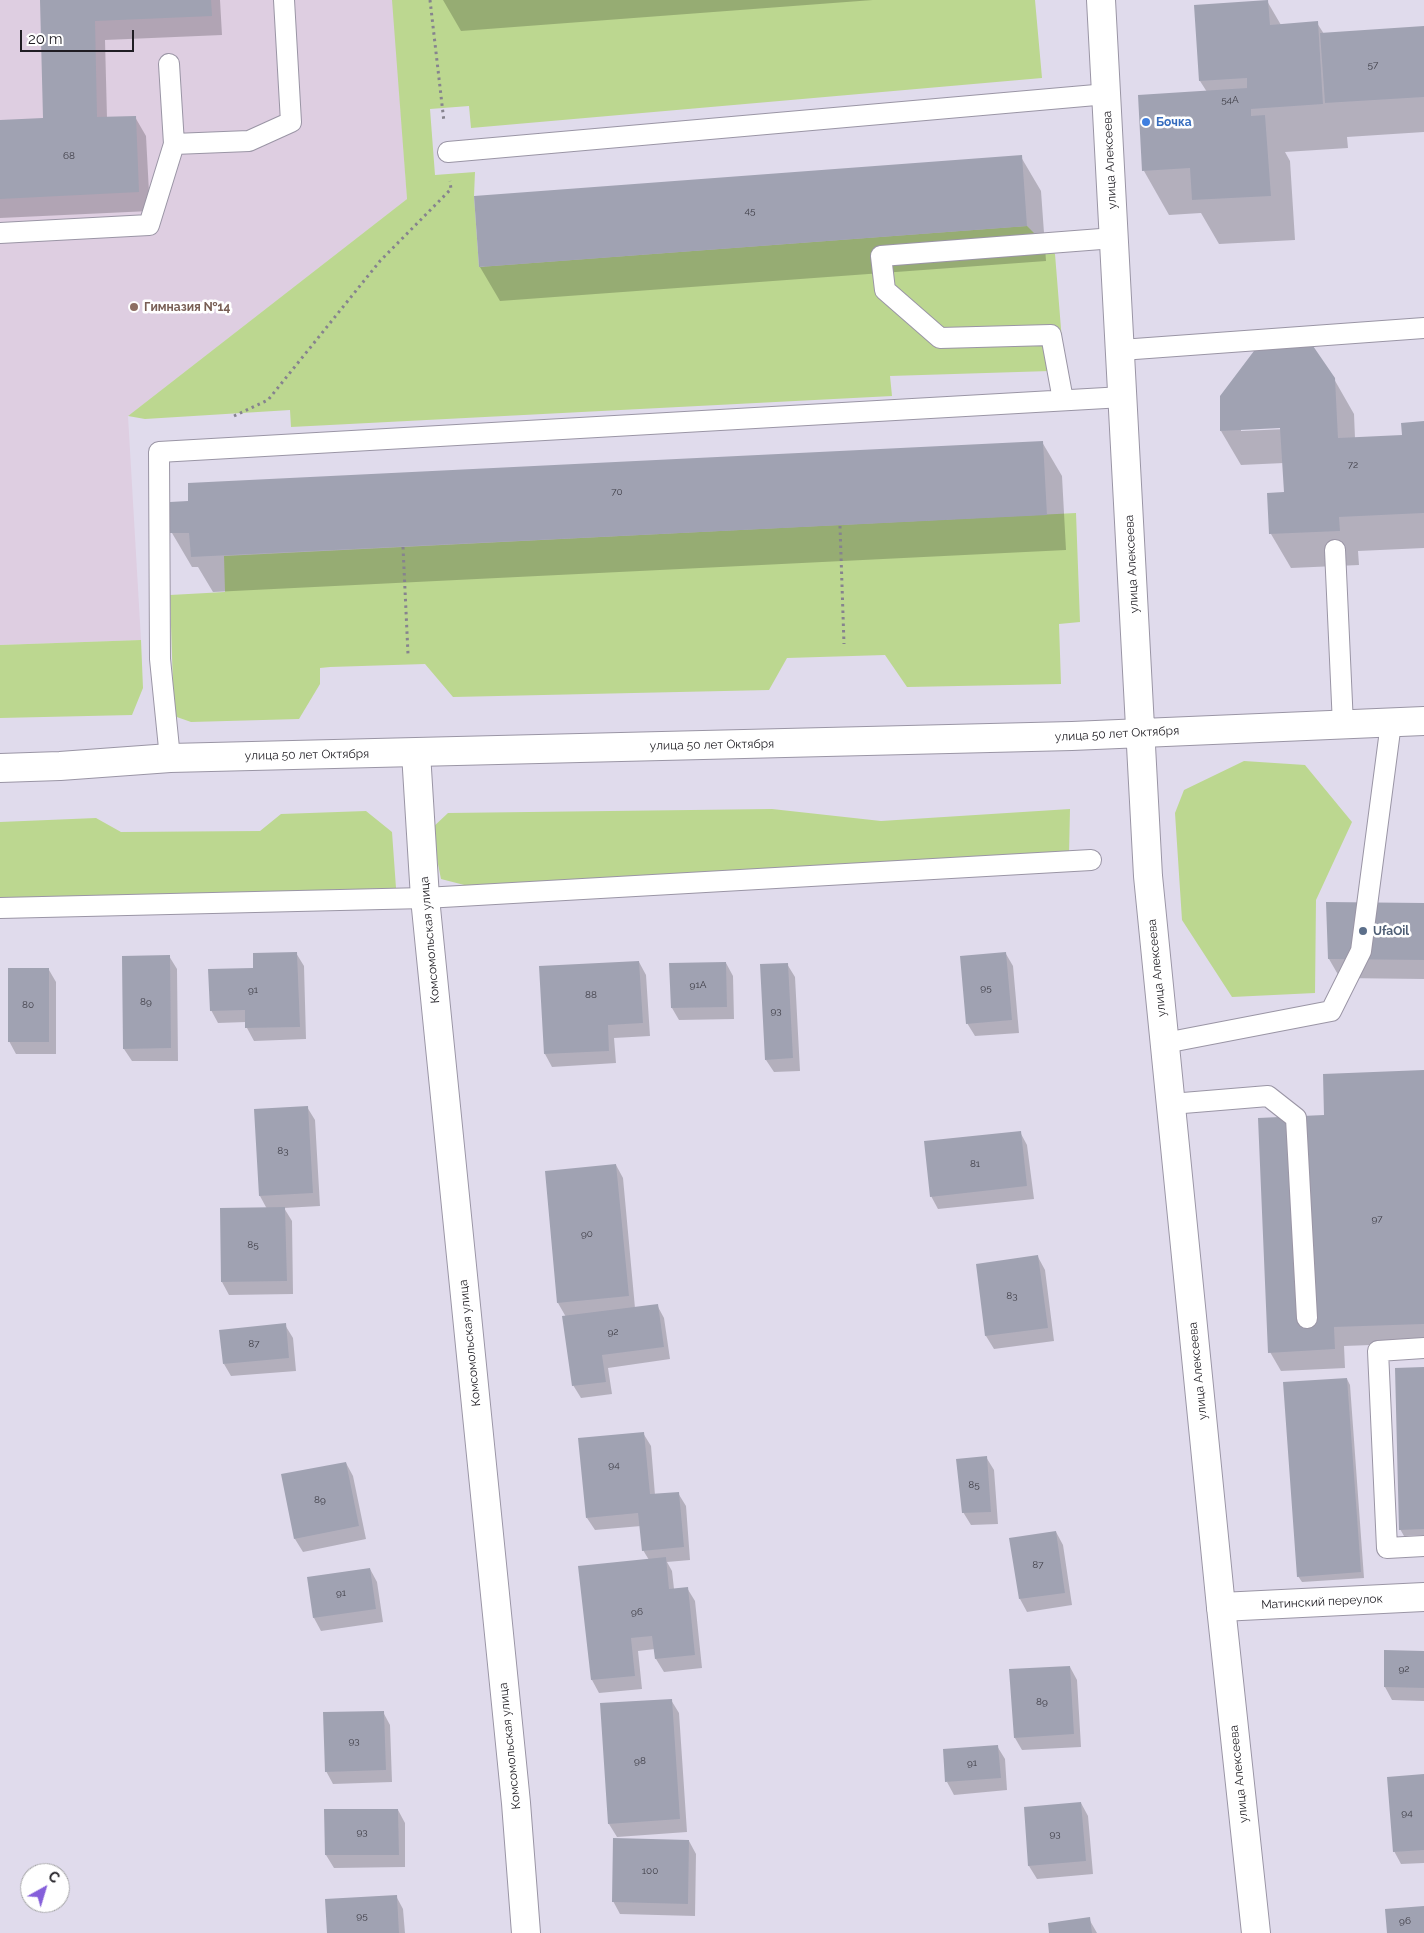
<!DOCTYPE html>
<html>
<head>
<meta charset="utf-8">
<style>
  body { margin:0 }
  #map { position:relative; width:1424px; height:1933px; overflow:hidden; background:#e0dbec; font-family:Raleway,sans-serif }
  canvas { display:block }
  .north { position:absolute; left:20px; top:1863px; width:50px; height:50px; box-sizing:border-box; background:#fff; border:1px solid #a5a5a7; border-radius:50%; rotate:39deg; font-size:14px; font-weight:700; line-height:20px; text-align:center; color:#1f1d23 }
  .north::after { content:''; display:block; margin:auto; width:18px; height:22px; background:#855fda; clip-path:polygon(50% 0,100% 100%,50% 72%,0 100%) }
  .scale { position:absolute; left:20px; top:30px; width:114px; height:22px; box-sizing:border-box; border:2px solid #1f1d23; border-top:0; padding-left:6px; font-size:15px; line-height:18px; white-space:nowrap; color:#1f1d23; -webkit-text-stroke:4px #fff; paint-order:stroke }
</style>
</head>
<body>
<div id="map">
<canvas width="1424" height="1933"></canvas>
<div class="north">С</div>
<div class="scale">20 m</div>
</div>
<script>
const g = document.querySelector('canvas').getContext('2d');
g.lineJoin = 'round';
function fillPath(path, color) {
  g.fillStyle = color;
  g.fill(path, 'evenodd');
}
function trace(path, color, width, dash) {
  g.strokeStyle = color;
  g.lineWidth = width;
  g.lineCap = dash ? 'butt' : 'round';
  g.setLineDash(dash || []);
  g.stroke(path);
}
function label(font, color, halo, rows, align = 'center') {
  g.font = font + ' Raleway,sans-serif';
  g.lineWidth = 5;
  g.setLineDash([]);
  g.textBaseline = 'middle';
  g.strokeStyle = halo;
  g.fillStyle = color;
  for (const [text, x, y, turn = 0] of rows) {
    g.save();
    g.translate(x, y);
    g.rotate((+turn || 0) * Math.PI / 180);
    g.textAlign = isNaN(turn) ? turn : align;
    if (halo) g.strokeText(text, 0, 0);
    g.fillText(text, 0, 0);
    g.restore();
  }
}
const education = new Path2D(`
  M0,0h393l14,199 -279,217 13,224 -141,5z`);
const green = new Path2D(`
  M392,0h643l7,78 -571,50 -2,-22 -39,3 5,66 40,-3 -1,24 5,71 548,-41 28,28 9,112 -14,5 -160,5 2,20 -601,31 -1,-17 -145,9 -17,-3 279,-217z
  M1076,513l4,109 -21,2 2,60 -154,3 -22,-32 -98,3 -18,32 -316,7 -28,-33 -95,3 -10,1v16l-21,35 -108,3 -17,-6 -4,-121 55,-3 -1,-36z
  M141,640l2,48 -11,27 -132,3v-73z
  M1244,761l61,4 47,57 -36,78 -1,93 -83,4 -50,-77 -7,-107 9,-23z
  M772,809l109,12 189,-12 -1,46 -593,33 -35,-9 -10,-50 17,-16z
  M366,811l26,21 4,56 -396,12v-78l96,-4 25,14 139,-1 21,-17z`);
const shadow = new Path2D(`
  M41,0h179l2,35 -117,5 2,78 28,-1 11,19 4,75 -150,7v-96l44,-3z
  M443,0h430l-412,31z
  M1267,1l14,24 36,-2 7,11 100,-6v104l-77,5 1,11 -63,4 5,9 5,79 -76,4 -18,-31 -32,2 -25,-44 63,-79 -7,-11z
  M1021,157l20,34 5,70 -546,40 -20,-34z
  M1334,379l20,35 1,24 48,-1 21,-14v125l-66,3 1,14 -68,3 -20,-34 14,-41 -1,-30 -43,2 -20,-34zM1287,426v3l-46,2v-2z
  M1042,442l20,34 4,74 -853,42 -15,-25h-6l-20,-34z
  M1424,904v75l-84,-1 -11,-19z
  M296,953l8,13 2,73 -52,2 -7,-13 -1,-6 -28,1 -7,-13 43,-41z
  M1006,954l7,12 6,67 -44,3 -8,-13z
  M169,956l8,13 1,92h-46l-8,-12z
  M639,962l7,13 4,61 -36,2 2,25 -64,4 -7,-13 -5,-87z
  M726,963l7,13 1,43 -55,1 -7,-12z
  M787,964l8,13 5,94 -26,1 -8,-12z
  M49,970l7,12v72h-40l-7,-13z
  M1424,1071v272l-80,3 1,22 -64,3 -11,-19 56,-236z
  M307,1107l8,13 5,86 -36,2 8,13 1,73 -64,1 -7,-13 45,-73 -7,-13z
  M1020,1132l7,13 7,54 -96,10 -7,-13z
  M616,1165l7,13 12,130 22,-3 7,13 6,41 -62,9 4,26 -31,4 -8,-13 -7,-68 -8,-14z
  M1038,1257l7,13 9,71 -60,8 -8,-13 -9,-71z
  M285,1325l8,13 3,33 -65,5 -7,-12z
  M1424,1368v167l-20,1 -4,-7z
  M1347,1379l3,6 14,193 -62,4 -4,-6z
  M643,1433l8,13 4,49 23,-2 8,13 4,54 -23,2 5,9 2,18 13,-1 8,13 7,67 -38,4 -8,-13 -1,-10 -17,2 4,38 -43,4 -7,-13 -12,-113 69,-7 -6,-10 -2,-24 -46,4 -8,-12z
  M986,1457l8,13 4,54 -27,1 -8,-13z
  M346,1463l7,13 13,63 -63,13 -8,-13 -12,-64z
  M1056,1532l7,13 9,60 -45,7 -7,-13z
  M370,1569l7,13 6,40 -62,9 -7,-13 -6,-40z
  M1385,1651l39,1v49l-32,-1 -7,-13z
  M1070,1667l7,13 4,67 -59,3 -7,-12z
  M671,1700l8,13 8,119 -70,5 -8,-13z
  M383,1712l7,13 2,57 -59,2 -7,-13z
  M997,1746l8,13 2,31 -53,5 -7,-13z
  M1424,1775v88l-23,1 -7,-13z
  M1081,1803l7,13 5,58 -56,5 -8,-13 -4,-58z
  M398,1810l7,13v44l-71,1 -8,-13z
  M689,1841l7,13 -1,62 -75,-2 -7,-13z
  M396,1896l7,13 2,24h-77z
  M1089,1919l8,14h-47z`);
const building = new Path2D(`
  M40,0h171l1,16 -117,5 2,96 39,-1 3,76 -139,7v-79l43,-2z
  M1268,0l2,25 48,-4 5,83 -72,5v7l14,-1 6,81 -79,4 -2,-32 -48,3 -4,-76 109,-7v-10l-48,3 -5,-76z
  M1424,26v71l-99,6 -5,-70z
  M1022,155l5,71 -548,41 -5,-71z
  M1311,343l24,35 3,60 64,-3 -1,-12 23,-2v92l-85,4 1,14 -71,3 -2,-41 17,-1 -4,-64 -60,3v-35l37,-49z
  M1043,441l4,74 -856,42 -2,-24h-19v-31l18,-1v-18z
  M1326,902l98,1v57l-96,-1z
  M297,952l3,75 -55,1v-18l-35,1 -2,-42 45,-1v-15z
  M1006,952l6,68 -46,4 -6,-68z
  M170,955l1,93 -48,1 -1,-93z
  M639,961l4,62 -35,2 1,26 -65,3 -5,-88z
  M726,962l1,45 -56,1 -2,-45z
  M788,963l5,95 -28,2 -5,-96z
  M8,968h41v74h-41z
  M1424,1070v254l-90,3 1,22 -67,4 -10,-235 66,-3 -1,-41z
  M308,1106l5,87 -54,3 -5,-87z
  M1021,1131l6,55 -97,11 -6,-56z
  M616,1164l13,132 -72,7 -12,-132z
  M285,1207l2,74 -66,1 -1,-74z
  M1038,1255l10,73 -63,8 -9,-72z
  M658,1304l6,43 -62,8 4,27 -34,4 -10,-70z
  M286,1323l3,35 -66,6 -4,-34z
  M1424,1367v162l-25,1 -4,-162z
  M1347,1378l14,194 -64,5 -14,-195z
  M644,1432l6,62 29,-2 5,55 -42,4 -4,-38 -52,5 -8,-80z
  M987,1456l4,56 -29,1 -6,-54z
  M346,1462l13,64 -65,13 -13,-65z
  M1056,1531l9,62 -46,6 -10,-61z
  M666,1557l3,32 19,-2 7,68 -40,4 -3,-23 -21,2 4,38 -44,4 -13,-114z
  M370,1568l6,41 -63,9 -6,-41z
  M1384,1650l40,1v37l-40,-1z
  M1070,1666l4,68 -60,4 -5,-69z
  M672,1699l8,120 -72,5 -8,-121z
  M384,1711l2,59 -61,2 -2,-60z
  M998,1745l3,33 -56,4 -2,-33z
  M1424,1774v76l-31,2 -6,-75z
  M1081,1802l5,59 -58,5 -4,-59z
  M324,1809h74l1,46h-74z
  M613,1838l76,2 -1,64 -76,-2z
  M397,1895l2,38h-72l-2,-34z
  M1424,1906v27h-37l-2,-24z
  M1090,1917l2,16h-43l-1,-10z`);
const path = new Path2D(`
  M430,0l14,122
  M234,416l34,-16 112,-139 71,-72 -1,-8
  M840,526l4,118
  M403,547l5,107`);
const service = new Path2D(`
  M169,64l5,80 75,-3 42,-19 -7,-122
  M448,152l659,-58
  M0,233l149,-8 25,-81
  M1121,350l303,-22
  M1063,400l-12,-65 -111,3 -55,-48 -4,-34 233,-18
  M1335,550l8,175
  M170,758l-10,-99 -1,-207 964,-55
  M0,908l425,-10 666,-38
  M1165,1043l166,-32 30,-60 30,-228
  M1171,1104l97,-8 28,22 11,200
  M1424,1348l-46,3 9,197 37,-2`);
const minor = new Path2D(`
  M416,753l9,145 91,905 10,130
  M1221,1607l203,-10`);
const secondary = new Path2D(`
  M1101,0l47,876 73,731 35,326
  M0,768l60,-2 110,-8 902,-22 352,-15`);
const markers = [
  [1146,122,5,"#3f7fe0"],
  [134,307,5,"#8d6e63"],
  [1363,931,5,"#5c6f8a"]
];
const numberNames = [
  ["57",1373,65],
  ["54А",1230,100],
  ["68",69,156],
  ["45",750,211],
  ["72",1353,465],
  ["70",617,492],
  ["91А",698,985],
  ["95",986,988],
  ["91",253,990],
  ["88",591,995],
  ["89",146,1002],
  ["80",28,1005],
  ["93",776,1011],
  ["83",283,1151],
  ["81",975,1164],
  ["97",1377,1219],
  ["90",587,1234],
  ["85",253,1245],
  ["83",1012,1296],
  ["92",613,1332],
  ["87",254,1344],
  ["94",614,1465],
  ["85",974,1485],
  ["89",320,1500],
  ["87",1038,1565],
  ["91",341,1593],
  ["96",637,1612],
  ["92",1404,1669],
  ["89",1042,1702],
  ["93",354,1741],
  ["98",640,1761],
  ["91",972,1763],
  ["94",1407,1813],
  ["93",362,1832],
  ["93",1055,1834],
  ["100",650,1871],
  ["95",362,1916],
  ["96",1405,1921]
];
const shopNames = [
  ["Бочка",1156,122]
];
const streetNames = [
  ["улица Алексеева",1110,160,-93],
  ["улица Алексеева",1132,564,-93],
  ["улица 50 лет Октября",1117,734,-3],
  ["улица 50 лет Октября",712,745,-1],
  ["улица 50 лет Октября",307,755,-1],
  ["Комсомольская улица",430,940,-95],
  ["улица Алексеева",1157,968,-96],
  ["Комсомольская улица",470,1343,-96],
  ["улица Алексеева",1198,1371,-96],
  ["Матинский переулок",1322,1602,-3],
  ["Комсомольская улица",510,1746,-96],
  ["улица Алексеева",1239,1774,-96]
];
const educationNames = [
  ["Гимназия №14",144,307]
];
const serviceNames = [
  ["UfaOil",1373,931]
];
fillPath(education, '#decee1');
fillPath(green, '#bcd790');
fillPath(shadow, '#0003');
fillPath(building, '#a0a2b2');
trace(service, '#9a95a5', 22);
trace(minor, '#9a95a5', 30);
trace(secondary, '#9a95a5', 30);
trace(path, '#86838e', 3, [2.5, 4]);
trace(service, '#fff', 20);
trace(minor, '#fff', 28);
trace(secondary, '#fff', 28);
for (const [x, y, r, color] of markers) {
  const dot = new Path2D();
  dot.arc(x, y, r, 0, 2 * Math.PI);
  g.fillStyle = color;
  g.fill(dot);
  trace(dot, '#fff', 2);
}
label('10px', '#3f3e47', null, numberNames);
label('bold 12px', '#366cbe', '#fff', shopNames, 'left');
label('12px', '#1f1d23', '#fff', streetNames);
label('bold 12px', '#785e54', '#fff', educationNames, 'left');
label('bold 12px', '#4e5e75', '#fff', serviceNames, 'left');
</script>
</body>
</html>
